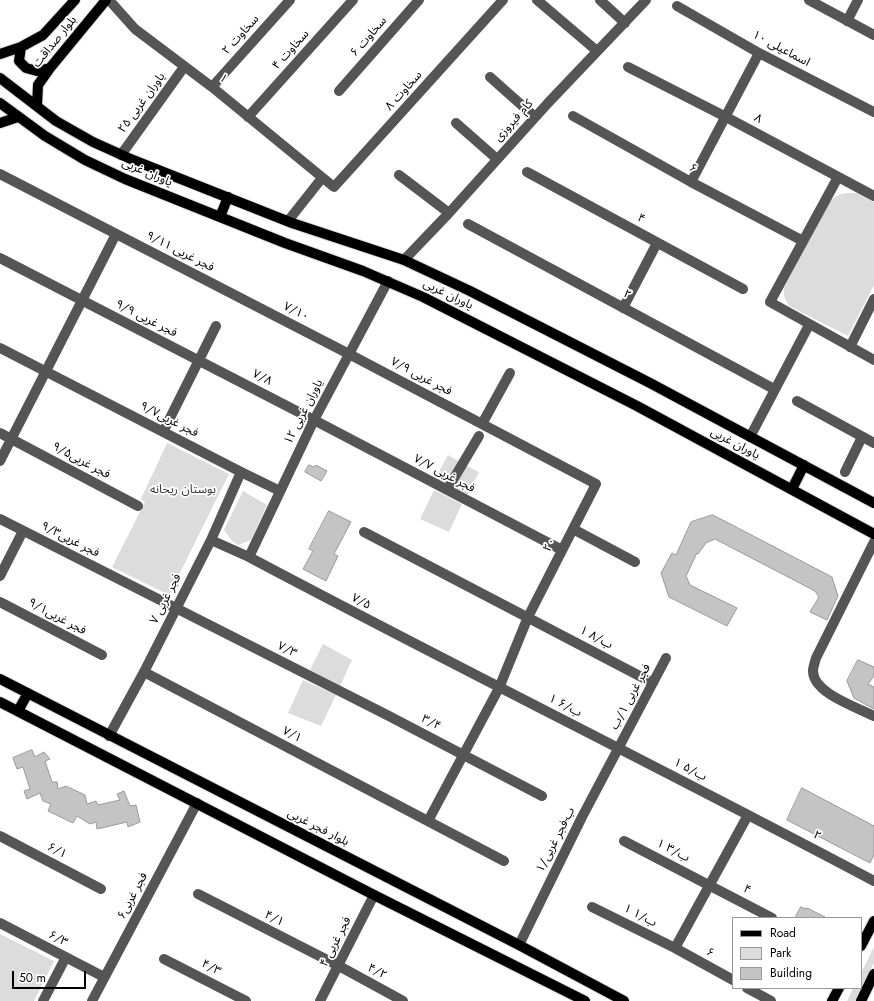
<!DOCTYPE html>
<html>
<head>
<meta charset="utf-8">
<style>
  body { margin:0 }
  #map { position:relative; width:874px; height:1001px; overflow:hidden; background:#fff; font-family:Jost,sans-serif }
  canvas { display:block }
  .legend { position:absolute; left:732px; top:917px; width:130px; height:72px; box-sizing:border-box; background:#fff; border:1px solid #999; margin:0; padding:5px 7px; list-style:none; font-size:12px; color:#000 }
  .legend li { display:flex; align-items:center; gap:8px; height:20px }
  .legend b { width:20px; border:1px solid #999 }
  .scale { position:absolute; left:12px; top:971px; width:74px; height:18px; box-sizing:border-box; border:2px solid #000; border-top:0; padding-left:5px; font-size:12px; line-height:14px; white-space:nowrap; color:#000; -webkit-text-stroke:3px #fff; paint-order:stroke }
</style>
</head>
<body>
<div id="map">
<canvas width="874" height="1001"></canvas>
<ul class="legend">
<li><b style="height:5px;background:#000"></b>Road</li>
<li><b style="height:11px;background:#dcdcdc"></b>Park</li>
<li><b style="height:11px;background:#c4c4c4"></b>Building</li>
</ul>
<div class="scale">50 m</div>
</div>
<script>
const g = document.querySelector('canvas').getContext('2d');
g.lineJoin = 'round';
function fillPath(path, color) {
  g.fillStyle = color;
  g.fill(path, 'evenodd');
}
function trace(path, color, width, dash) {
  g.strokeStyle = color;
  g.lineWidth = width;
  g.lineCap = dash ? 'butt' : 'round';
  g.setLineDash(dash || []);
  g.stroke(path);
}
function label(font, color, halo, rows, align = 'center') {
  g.font = font + ' Jost,"Noto Sans Arabic",sans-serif';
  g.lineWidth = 3.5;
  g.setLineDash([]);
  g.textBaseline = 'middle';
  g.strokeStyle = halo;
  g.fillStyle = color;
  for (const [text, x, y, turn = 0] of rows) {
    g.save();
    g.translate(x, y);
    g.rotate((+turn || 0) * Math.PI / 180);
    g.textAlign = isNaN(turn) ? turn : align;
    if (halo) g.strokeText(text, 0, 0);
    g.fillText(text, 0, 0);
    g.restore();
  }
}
const green = new Path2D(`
  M847,193h10l17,9v83l-26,51 -59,-30c-4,-6 -6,-10 -5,-18l45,-85c5,-7 10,-9 18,-10z
  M167,443l62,31 -60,121 -57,-28 33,-65 -4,-3z
  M448,455l12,7 -13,24 -12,-7z
  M465,465l14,7 -12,24 -14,-7z
  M434,490l28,14 -13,28 -29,-13z
  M243,491l24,14 -16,35 -13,5 -6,-4 -8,-11z
  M323,644l29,16 -12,26 -30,-16z
  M303,680l33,15 -15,31 -33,-13z
  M0,934l54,27 -20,40h-34z
  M874,947v16l-19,38h-8l6,-13h8v-15z`);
const building = new Path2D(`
  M309,465l5,2 2,-2 11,6 -6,10 -16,-9z
  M329,511l22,11 -17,32 4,2 -12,25 -23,-12 10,-18 -4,-2z
  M713,515l119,62 6,19 -11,24 -17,-8 9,-15 -4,-6 -100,-52 -9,4 -8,11 -1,-1 -11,23 4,9 47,23 -10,18 -58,-29 -8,-24 11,-20 4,2 15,-33z
  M858,660l16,7v9l-6,8 6,3v22l-20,-11 -7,-17z
  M32,750l3,7 9,-5 6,7 -5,2 7,21h5l1,7 8,-3 19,9 2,9 9,-3 2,4 22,-5 -3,-6 7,-3 6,15 6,-1 4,17 -12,5 -1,-5 -30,7 -1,-7 -6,2 -13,-8 -4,7 -25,-12 3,-7 -8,-3 -3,-8 -13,6 -3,-8 6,-2 -7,-22 -6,2 -4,-11z
  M802,788l72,38v29l-4,8 -83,-43z
  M801,907l5,2 1,-1 20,10h-32z`);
const minor = new Path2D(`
  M109,0l26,29 77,58 122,100 169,-187
  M537,0l60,51
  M600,0l25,23
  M809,0l65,35
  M677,6l82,47 115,59
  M847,21l11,-21
  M628,67l98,50 148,79
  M490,77l45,40
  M212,87l78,-87
  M339,91l80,-91
  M573,116l118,66 112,59
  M248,117l105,-117
  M456,123l41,36
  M121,155l63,-88
  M527,172l216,117
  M0,174l349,180 247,130 -68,133 -29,71 -71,133
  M399,175l50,38
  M838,177l-68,125 104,58
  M691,182l68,-129
  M288,221l34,-43
  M468,224l306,165
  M0,258l314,162 248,130
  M404,260l45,-47 99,-110 98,-103
  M623,308l34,-65
  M850,347l24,-48
  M0,348l241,124 39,19
  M797,401l77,42
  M482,424l28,-51
  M163,432l53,-106
  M0,433l138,73
  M750,437l59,-112
  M0,461l116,-227
  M845,472l17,-35
  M447,490l32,-54
  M0,519l387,196 155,81
  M573,529l62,33
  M364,532l289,151
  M211,540l38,17c207,110 418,214 625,324
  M874,542l-58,116c-1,4 -3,9 -3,13 0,22 43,36 61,45
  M249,557l65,-137 74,-139
  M0,576l23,-45
  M0,602l102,53
  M144,672l360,189
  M109,736l35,-64 67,-132 30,-68
  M0,836l101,53
  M624,841l148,77
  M198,894l141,72 64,35
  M592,907l83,41 58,32
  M0,923l104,54
  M519,945l63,-128 84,-159
  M675,948l73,-133
  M164,959l82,42
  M747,988l24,13
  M43,1001l23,-44
  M92,1001l105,-198
  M320,1001l54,-106`);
const major = new Path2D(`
  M21,47l-2,14 7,7 11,3 13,-3
  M0,54l21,-7 22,-12 32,-35
  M0,78l56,43 37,21 40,18 159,63 112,37 66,31 180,92 224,120
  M0,103l45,33 40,24 40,19 160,64 78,28 60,26 214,109 237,128
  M37,106l1,-21 12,-17 56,-68
  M0,123l18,-6
  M220,217l8,-20
  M792,489l12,-24
  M0,679l519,266 105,56
  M0,702l374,193 211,106
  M18,711l10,-18
  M861,946l13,-25
  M832,1001l7,-13
  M861,1001l13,-27`);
const streetNames = [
  ["سخاوت ۲",241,35,-48],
  ["سخاوت ۶",369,37,-49],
  ["بلوار صداقت",55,42,-51],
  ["اسماعیلی ۱۰",781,49,28],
  ["سخاوت ۴",291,50,-48],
  ["۱",223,79,39],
  ["سخاوت ۸",404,91,-48],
  ["یاوران غربی ۲۵",142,103,-54],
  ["۸",758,119,28],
  ["کام فیروزی",514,121,-48],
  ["۶",693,169,29],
  ["یاوران غربی",147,173,23],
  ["۴",641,219,28],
  ["۹/۱۱ فجر غربی",180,252,27],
  ["یاوران غربی",448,295,26],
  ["۲",627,295,28],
  ["۷/۱۰",296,312,27],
  ["۹/۹ فجر غربی",146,319,27],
  ["۷/۹ فجر غربی",421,377,28],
  ["۷/۸",262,378,27],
  ["۱۲ یاوران غربی",304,412,-63],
  ["فجر غربی۹/۷",169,420,27],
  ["یاوران غربی",735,444,28],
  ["فجر غربی۹/۵",81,461,28],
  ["۷/۷ فجر غربی",444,474,28],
  ["فجر غربی۹/۳",70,540,27],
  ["۲۰",550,545,-63],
  ["۷ فجر غربی",166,599,-63],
  ["۷/۵",361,602,28],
  ["فجر غربی۹/۱",57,617,28],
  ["۱ ب/۸",596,638,28],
  ["۷/۳",287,650,27],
  ["فجر غربی ۱/ب",631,697,-62],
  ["۱ ب/۶",565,706,27],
  ["۳/۴",431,723,27],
  ["۷/۱",292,735,28],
  ["۱ ب/۵",690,770,27],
  ["بلوار فجر غربی",318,828,27],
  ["۲",817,836,28],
  ["۱/ب-فجر غربی",556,840,-63],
  ["۶/۱",57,851,28],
  ["۱ ب/۳",673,851,27],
  ["۴",747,890,28],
  ["فجر غربی۶",133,896,-62],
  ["۱ ب/۱",640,916,27],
  ["۴/۱",274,919,27],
  ["۶/۳",58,939,28],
  ["۴ فجر غربی",336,942,-63],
  ["۶",710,953,28],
  ["۴/۳",211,968,27],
  ["۴/۲",377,972,28]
];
const parkNames = [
  ["بوستان ریحانه",183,490]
];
fillPath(green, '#dcdcdc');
fillPath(building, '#c4c4c4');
trace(building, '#999', 1);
trace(major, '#dbdbdb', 12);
trace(minor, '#555', 10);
trace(major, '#000', 10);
label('12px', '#000', '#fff', streetNames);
label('12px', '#333', '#fff', parkNames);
</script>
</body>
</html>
